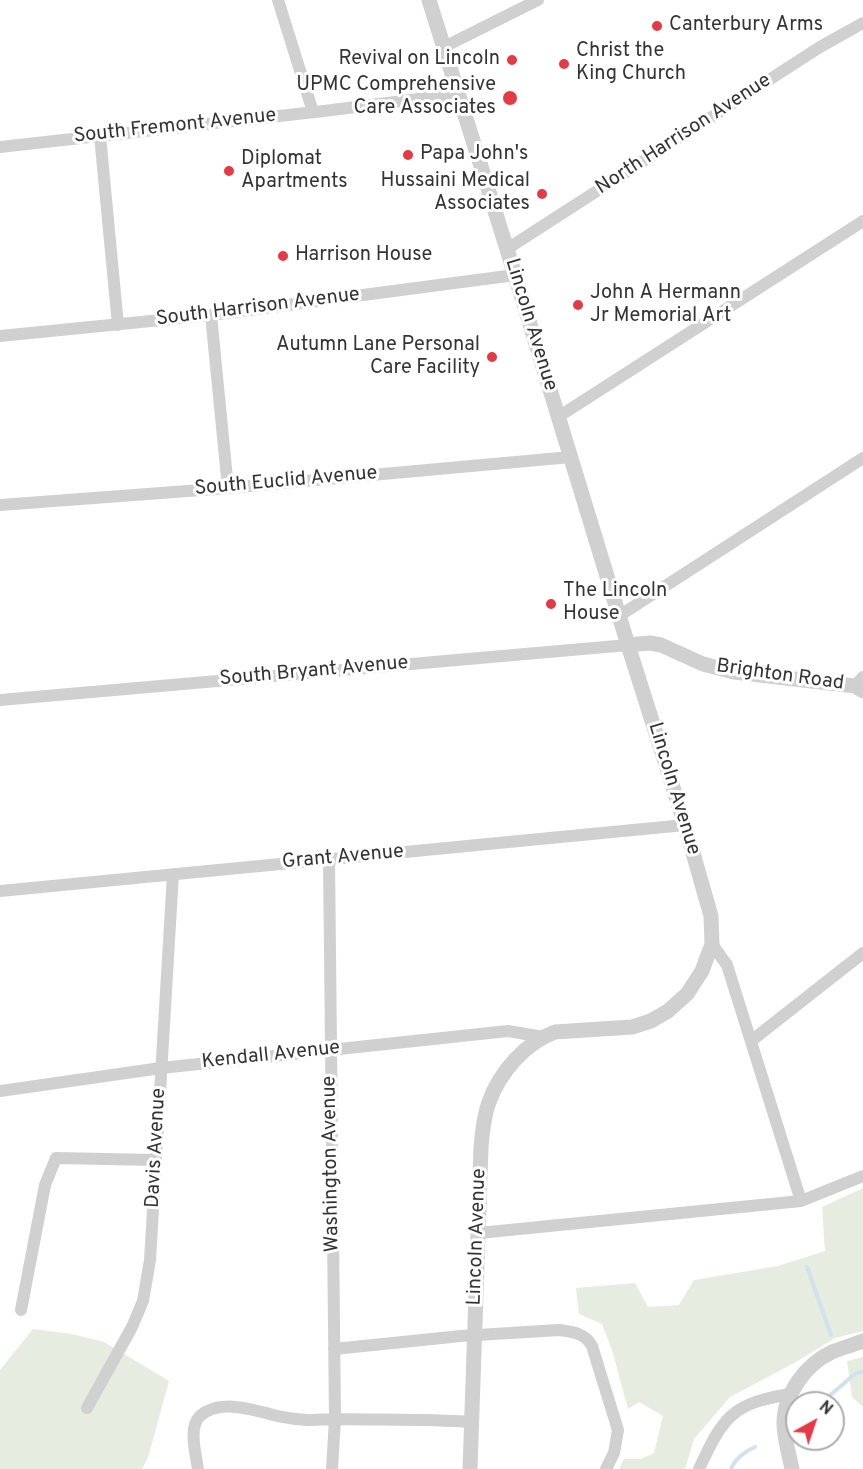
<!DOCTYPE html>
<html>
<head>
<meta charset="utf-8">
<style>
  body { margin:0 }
  #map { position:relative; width:863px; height:1469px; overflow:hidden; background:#fff; font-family:Overpass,sans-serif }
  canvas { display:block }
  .north { position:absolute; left:785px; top:1391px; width:60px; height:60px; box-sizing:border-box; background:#fff; border:2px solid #adadad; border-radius:50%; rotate:40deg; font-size:16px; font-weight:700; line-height:24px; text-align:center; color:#333 }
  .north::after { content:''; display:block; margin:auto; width:21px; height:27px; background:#e63946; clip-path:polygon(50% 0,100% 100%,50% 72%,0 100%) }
</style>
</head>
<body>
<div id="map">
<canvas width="863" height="1469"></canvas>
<div class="north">N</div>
</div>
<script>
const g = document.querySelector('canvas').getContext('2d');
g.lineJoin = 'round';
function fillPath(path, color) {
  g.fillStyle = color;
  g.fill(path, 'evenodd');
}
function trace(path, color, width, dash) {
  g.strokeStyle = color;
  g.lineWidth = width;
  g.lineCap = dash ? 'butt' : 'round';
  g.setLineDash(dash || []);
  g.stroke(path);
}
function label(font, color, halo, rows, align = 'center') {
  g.font = font + ' Overpass,sans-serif';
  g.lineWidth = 6;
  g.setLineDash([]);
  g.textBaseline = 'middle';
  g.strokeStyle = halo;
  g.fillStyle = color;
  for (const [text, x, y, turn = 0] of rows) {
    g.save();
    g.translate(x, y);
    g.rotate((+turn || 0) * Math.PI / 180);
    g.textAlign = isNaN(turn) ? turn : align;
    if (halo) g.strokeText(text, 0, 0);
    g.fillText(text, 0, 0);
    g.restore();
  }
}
const green = new Path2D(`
  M863,1188v143l-28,7 -41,25 -64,34 -36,42 -9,30h-66l5,-10h17l13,-6 9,-37 -24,-14 -11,7 -16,-59 -10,-26 -23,-10 -3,-26 59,-5 13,24 31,-2 15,-25 84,-14 47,-15 -3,-44z
  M33,1329l39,5 32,8 65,39 -21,77 -6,11h-142v-99z
  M863,1357v50l-11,-10 -5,-36z`);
const stream = new Path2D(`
  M807,1267l24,68
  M827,1398l29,-25 7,-1
  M731,1469c4,-10 14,-18 24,-22`);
const minor = new Path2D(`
  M278,0l35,112
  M444,47l94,-47
  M100,136l18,189
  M0,147l324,-36 134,-17
  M507,249l313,-202 43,-24
  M211,315l17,173
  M0,336l211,-21 304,-40
  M558,417l305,-196
  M0,505l228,-17 343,-31
  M619,616l244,-158
  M855,686l8,-9
  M0,700l628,-55
  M329,859l6,560 -3,50
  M0,891l685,-66
  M712,944l15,21 74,236
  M751,1041l112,-88
  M0,1091l161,-23 347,-37 35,6
  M479,1233l322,-32 62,-25
  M21,1310l24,-125 11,-27 100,2
  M334,1349l127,-13 98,-6c14,2 26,3 33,16l26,84 -4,23 -8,16
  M87,1408l45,-81 11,-26 7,-41 23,-386
  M198,1469c-2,-14 -10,-42 2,-53 18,-16 45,-8 66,-3 13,4 27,6 41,7 10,0 21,-1 32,-1 44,1 88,0 132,3
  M699,1469c24,-52 33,-66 92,-75`);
const tertiary = new Path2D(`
  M429,0l86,275 113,370 57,180 26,91 1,28 -10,27 -15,23 -19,17 -17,10 -19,6 -77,5c-30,11 -55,40 -66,70 -5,14 -7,31 -8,46l-11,321
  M628,645l22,-2 11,2 42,19 31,8 121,14 8,5
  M792,1469c-3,-15 -8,-31 -8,-46 0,-29 22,-59 48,-71 10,-4 21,-7 31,-11`);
const markers = [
  [657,26,6,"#e63946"],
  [512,60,6,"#e63946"],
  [564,64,6,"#e63946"],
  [510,98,8,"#e63946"],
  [408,155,6,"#e63946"],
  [229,171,6,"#e63946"],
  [542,194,6,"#e63946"],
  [283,256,6,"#e63946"],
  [578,305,6,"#e63946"],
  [492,357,6,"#e63946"],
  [551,604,6,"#e63946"]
];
const poiNames = [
  ["Canterbury Arms",669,26],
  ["Christ the",576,52],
  ["King Church",576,75],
  ["Revival on Lincoln",500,60,"right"],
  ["UPMC Comprehensive",496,86,"right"],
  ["Care Associates",496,109,"right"],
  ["Papa John's",420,155],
  ["Diplomat",241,160],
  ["Apartments",241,183],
  ["Hussaini Medical",530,182,"right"],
  ["Associates",530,205,"right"],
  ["Harrison House",295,256],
  ["John A Hermann",590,294],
  ["Jr Memorial Art",590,317],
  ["Autumn Lane Personal",480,346,"right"],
  ["Care Facility",480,369,"right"],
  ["The Lincoln",563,592],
  ["House",563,615]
];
const streetNames = [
  ["South Fremont Avenue",175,127,-6],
  ["North Harrison Avenue",684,135,-33],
  ["South Harrison Avenue",258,308,-7],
  ["Lincoln Avenue",530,325,73],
  ["South Euclid Avenue",286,482,-5],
  ["South Bryant Avenue",314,672,-5],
  ["Brighton Road",780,676,8],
  ["Lincoln Avenue",673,789,73],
  ["Grant Avenue",343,858,-5],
  ["Kendall Avenue",271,1056,-6],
  ["Davis Avenue",157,1148,-87],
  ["Washington Avenue",332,1164,-91],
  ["Lincoln Avenue",478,1237,-88]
];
fillPath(green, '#e6ecdf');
trace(stream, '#cfe2ee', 4);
trace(minor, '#d0d0d0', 12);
trace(tertiary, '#d0d0d0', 15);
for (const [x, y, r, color] of markers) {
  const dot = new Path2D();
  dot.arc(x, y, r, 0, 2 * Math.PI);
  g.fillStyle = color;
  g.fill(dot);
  trace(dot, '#fff', 2);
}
label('20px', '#333', '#fff', poiNames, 'left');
label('20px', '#333', '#fff', streetNames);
</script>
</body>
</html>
